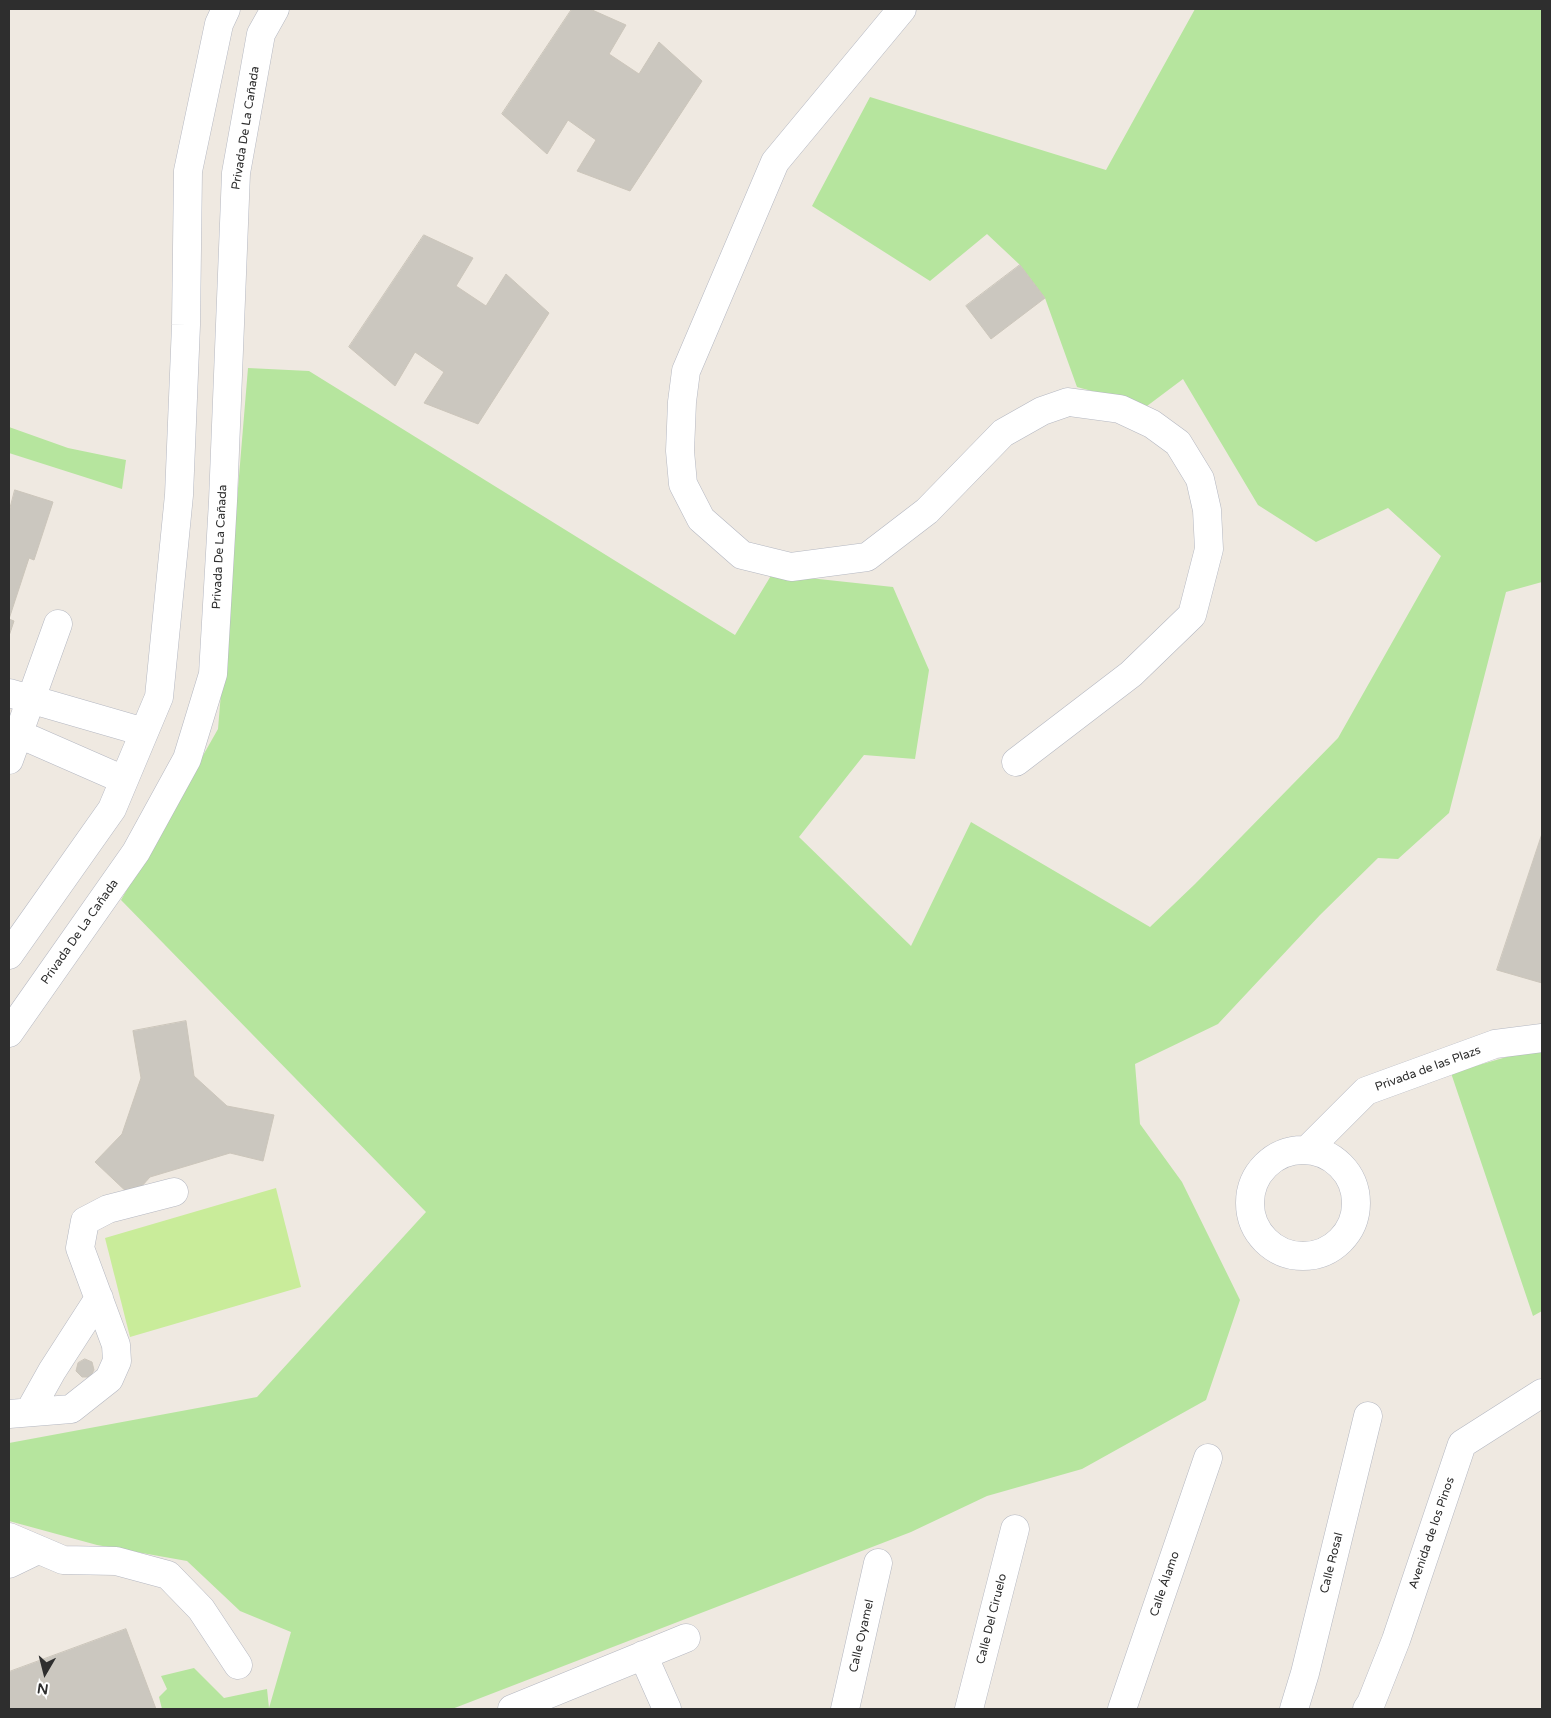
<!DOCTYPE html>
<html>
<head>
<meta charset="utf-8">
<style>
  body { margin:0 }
  #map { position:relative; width:1551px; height:1718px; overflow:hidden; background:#efe9e1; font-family:"Varela Round",sans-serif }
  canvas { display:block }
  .frame { position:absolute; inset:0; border:10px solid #2e2e2e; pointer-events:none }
  .north { position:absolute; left:20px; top:1648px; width:50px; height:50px; -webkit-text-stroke:4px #fff; paint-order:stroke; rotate:188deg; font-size:14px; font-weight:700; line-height:20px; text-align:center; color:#2e2e2e }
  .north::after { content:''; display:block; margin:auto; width:18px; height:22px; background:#2e2e2e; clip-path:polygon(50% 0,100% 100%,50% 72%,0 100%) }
</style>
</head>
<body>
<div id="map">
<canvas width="1551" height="1718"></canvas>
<div class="frame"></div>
<div class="north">N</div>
</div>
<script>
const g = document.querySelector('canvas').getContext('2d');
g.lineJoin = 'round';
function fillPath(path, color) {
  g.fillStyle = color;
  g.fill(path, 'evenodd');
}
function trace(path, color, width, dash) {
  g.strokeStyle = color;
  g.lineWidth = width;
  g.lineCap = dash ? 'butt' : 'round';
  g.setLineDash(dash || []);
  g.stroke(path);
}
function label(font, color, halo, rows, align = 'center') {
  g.font = font + ' "Varela Round",sans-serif';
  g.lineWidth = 4.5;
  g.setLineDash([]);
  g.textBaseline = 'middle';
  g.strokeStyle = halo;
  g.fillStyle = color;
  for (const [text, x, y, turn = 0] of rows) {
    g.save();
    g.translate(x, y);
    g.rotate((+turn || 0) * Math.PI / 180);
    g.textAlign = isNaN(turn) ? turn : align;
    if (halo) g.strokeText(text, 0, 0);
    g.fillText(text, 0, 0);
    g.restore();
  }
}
const green = new Path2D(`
  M1195,9h347v573l-36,10 -57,221 -51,46 -20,-1 -58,57 -102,109 -83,40 5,60 42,58 58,118 -34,100 -124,69 -95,27 -76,36 -459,177h-290l-3,-12 8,-8 -6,-13 33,-8 30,30 43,-9 2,19 22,-76 -51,-21 -53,-50 -90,-16 -88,-24v-78l248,-46 169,-185 -305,-312 97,-171 30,-361 61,3 426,264 37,-61 121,13 36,83 -14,89 -51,-4 -65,82 112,109 60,-124 179,105 45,-43 143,-146 103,-182 -53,-48 -72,34 -58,-37 -75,-126 -36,27 -70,-19 -32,-89 -25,-33 -33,-31 -57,47 -118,-75 58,-109 236,73z
  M9,427l59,21 58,12 -4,29 -113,-36z
  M1542,1051v260l-9,5 -82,-243 66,-19z`);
const pitch = new Path2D(`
  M276,1188l25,99 -171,50 -25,-99z`);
const building = new Path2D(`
  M572,9h18l36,16 -17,29 30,20 20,-32 43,39 -72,110 -53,-20 19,-31 -28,-20 -21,34 -45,-40z
  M424,235l49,23 -17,28 30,20 20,-32 43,39 -71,111 -54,-21 20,-31 -29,-20 -20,34 -46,-39z
  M1020,265l25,33 -54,41 -25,-33z
  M15,490l38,12 -19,58 -5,-2 -20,61 5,2 -5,15v-124z
  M1542,834v149l-45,-13z
  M186,1021l8,55 33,30 47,9 -11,46 -33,-8 -80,24 -18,20 -37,-35 27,-28 19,-56 -8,-47z
  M85,1359l7,3 2,8 -4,7h-8l-6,-6 2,-8z
  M126,1629l30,80h-147v-37z`);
const minor = new Path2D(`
  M902,9l-127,153 -89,209 -4,31 -2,49 3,33 18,35 41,36 49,12 76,-10 60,-46 76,-78 39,-22 26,-9 52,7 32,15 26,19 22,36 7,31 2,39 -17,66 -61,59 -115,88
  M9,693l135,39
  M19,734l105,46
  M9,760l49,-136
  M9,955l103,-146 47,-112 20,-202 7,-170 2,-154 31,-147 7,-15
  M9,1033l127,-181 51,-93 26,-85 10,-173 13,-328 25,-139 14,-25
  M1308,1149l58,-58 129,-47 47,-6
  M1250 1203a53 53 0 1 1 106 0a53 53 0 1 1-106 0Z
  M29,1412l23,-41 47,-73
  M9,1414l62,-5 38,-30 8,-18 -1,-16 -36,-97 5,-27 23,-12 66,-17
  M9,1537l54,23 53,1 52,14 33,34 37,56
  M9,1564l29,-14
  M643,1655l24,54
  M512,1709l174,-71
  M845,1709l33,-146
  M969,1709l46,-180
  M1122,1709l86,-251
  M1294,1709l11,-36 63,-257
  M1367,1709l4,-6 25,-63 66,-196 80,-51`);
const streetNames = [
  ["Privada De La Cañada",246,128,-81],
  ["Privada De La Cañada",220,547,-87],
  ["Privada De La Cañada",80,932,-55],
  ["Privada de las Plazs",1428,1069,-20],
  ["Avenida de los Pinos",1432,1533,-71],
  ["Calle Rosal",1332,1563,-76],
  ["Calle Álamo",1165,1584,-71],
  ["Calle Del Ciruelo",992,1619,-76],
  ["Calle Oyamel",862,1636,-77]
];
fillPath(green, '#b6e59e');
fillPath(pitch, '#c9ec9a');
fillPath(building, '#cbc7bf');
trace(building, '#cbc5ba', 1);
trace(minor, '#b4b7c1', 29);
trace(minor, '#fff', 28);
label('12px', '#2e2e2e', '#fff', streetNames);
</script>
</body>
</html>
